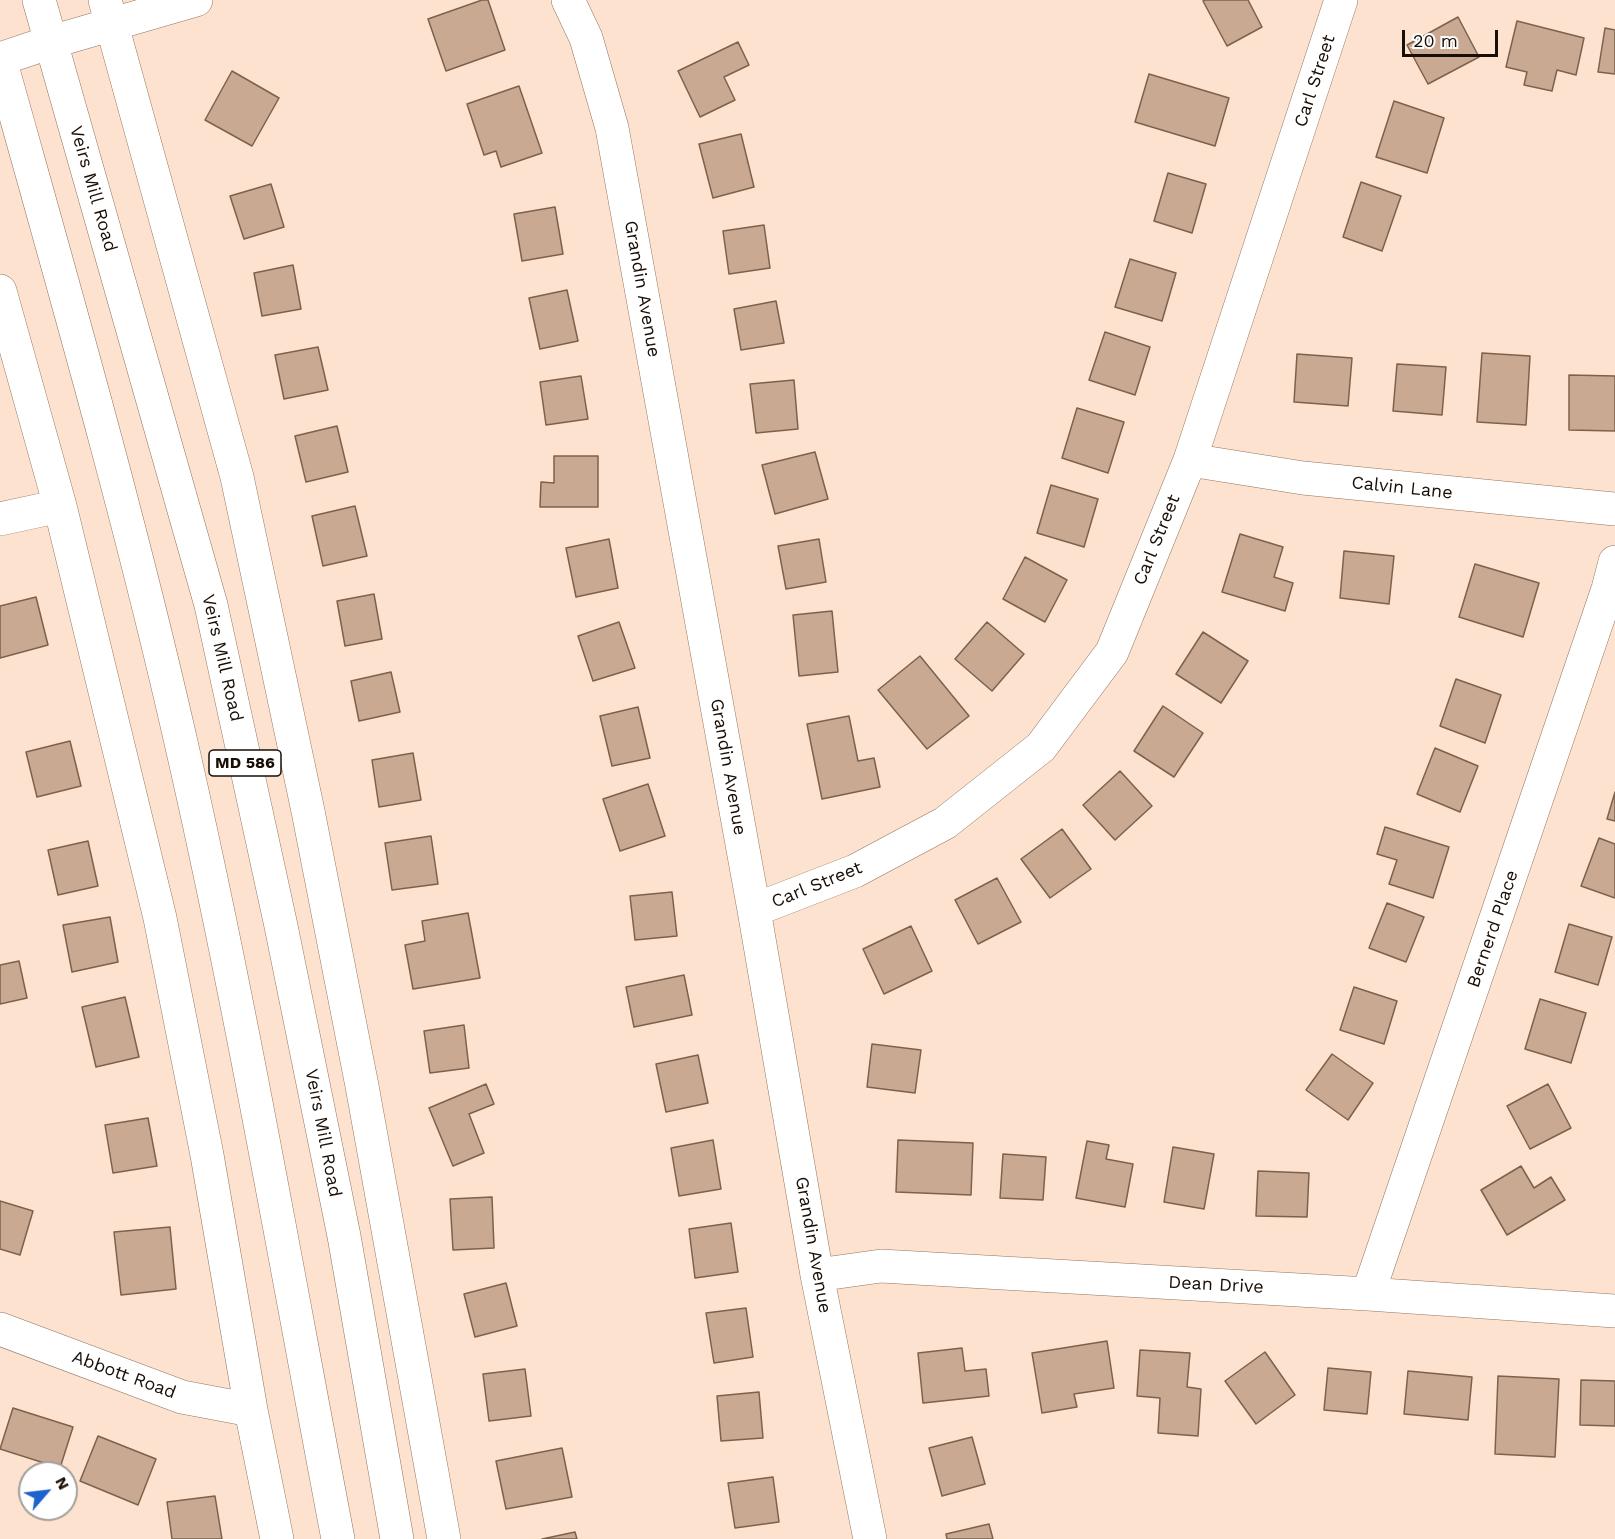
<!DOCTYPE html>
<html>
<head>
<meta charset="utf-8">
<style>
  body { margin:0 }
  #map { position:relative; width:1615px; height:1539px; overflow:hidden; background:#fde2cf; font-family:"Work Sans",sans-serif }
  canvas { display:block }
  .north { position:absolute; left:18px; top:1461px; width:60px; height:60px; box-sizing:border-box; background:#fff; border:2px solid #a39f9b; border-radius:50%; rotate:62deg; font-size:16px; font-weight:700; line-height:24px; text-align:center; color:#190e06 }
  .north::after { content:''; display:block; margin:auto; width:21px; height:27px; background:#1d62cd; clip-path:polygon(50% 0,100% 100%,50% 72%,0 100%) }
  .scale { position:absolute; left:1402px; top:30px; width:96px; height:27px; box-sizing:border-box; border:3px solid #190e06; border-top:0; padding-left:8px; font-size:18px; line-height:21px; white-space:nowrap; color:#190e06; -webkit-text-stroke:4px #fff; paint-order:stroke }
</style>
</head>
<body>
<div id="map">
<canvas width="1615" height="1539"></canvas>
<div class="north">N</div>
<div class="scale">20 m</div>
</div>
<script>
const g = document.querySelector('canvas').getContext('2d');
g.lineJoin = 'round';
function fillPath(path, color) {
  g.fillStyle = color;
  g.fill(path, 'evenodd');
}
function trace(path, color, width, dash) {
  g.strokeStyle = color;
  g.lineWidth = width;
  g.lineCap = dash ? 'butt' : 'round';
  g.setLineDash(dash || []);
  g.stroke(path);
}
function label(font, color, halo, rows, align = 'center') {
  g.font = font + ' "Work Sans",sans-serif';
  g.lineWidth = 4.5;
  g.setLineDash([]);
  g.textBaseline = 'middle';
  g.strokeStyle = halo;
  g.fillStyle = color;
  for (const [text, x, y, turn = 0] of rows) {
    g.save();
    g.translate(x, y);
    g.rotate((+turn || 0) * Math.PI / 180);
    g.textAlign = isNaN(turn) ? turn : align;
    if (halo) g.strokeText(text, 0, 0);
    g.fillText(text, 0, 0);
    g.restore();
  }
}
const building = new Path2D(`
  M482,0h6l17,50 -59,21 -18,-52z
  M1205,0h43l14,27 -35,19 -24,-45z
  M1458,17l21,40 -51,27 -21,-39z
  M1517,21l67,17 -8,37 -19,-5 -5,21 -28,-6 3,-13 -21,-5z
  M1605,28l10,2v44l-17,-2z
  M738,42l11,23 -25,12 11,23 -35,17 -22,-46z
  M232,71l47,27 -27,48 -47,-26z
  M1149,74l80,24 -14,48 -80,-24z
  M519,86l23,67 -41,14 -5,-16 -12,4 -17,-51z
  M1394,101l50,17 -17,55 -51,-16z
  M741,134l13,53 -41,11 -14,-54z
  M1168,173l38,11 -14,49 -38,-12z
  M1361,182l40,14 -19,55 -39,-14z
  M271,184l13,43 -40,12 -14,-43z
  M555,207l8,47 -41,7 -8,-47z
  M764,225l6,43 -41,6 -6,-43z
  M1130,259l46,14 -14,48 -47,-14z
  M293,265l8,44 -39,7 -8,-43z
  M567,290l11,51 -38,8 -11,-51z
  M776,301l8,42 -43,7 -7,-41z
  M1105,332l45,15 -15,48 -46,-15z
  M318,347l10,43 -44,9 -9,-44z
  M1482,353l48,3 -4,69 -49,-3z
  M1297,354l55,4 -4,48 -54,-4z
  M1397,364l49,3 -4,48 -49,-4z
  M1569,375l46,1v55l-46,-1z
  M581,376l7,43 -42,6 -6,-43z
  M794,380l4,49 -42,4 -6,-49z
  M1077,408l47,14 -16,51 -46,-15z
  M337,426l11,46 -42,10 -11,-46z
  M815,452l13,47 -53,15 -13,-49z
  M554,456h44v51h-58l1,-25 13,1z
  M1051,485l47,14 -14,48 -47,-14z
  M355,506l12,50 -44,10 -11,-50z
  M1240,534l43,13 -9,30 19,6 -8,28 -63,-19z
  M609,539l9,49 -42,9 -10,-49z
  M819,539l7,43 -40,7 -8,-43z
  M1344,551l50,5 -5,48 -49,-6z
  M1025,557l42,23 -22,42 -42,-23z
  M1475,564l64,19 -16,54 -64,-20z
  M374,594l8,45 -37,7 -8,-45z
  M36,597l12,48 -48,13v-52z
  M832,611l6,61 -39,4 -6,-61z
  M619,622l16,46 -42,13 -15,-45z
  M987,622l37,32 -32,37 -37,-32z
  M1203,632l45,29 -27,42 -45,-29z
  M920,656l49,60 -42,33 -49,-59z
  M391,672l9,40 -41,9 -8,-40z
  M1456,679l45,16 -16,48 -45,-17z
  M1163,706l40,27 -29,44 -40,-26z
  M638,707l12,51 -38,8 -12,-50z
  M849,716l9,45 16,-3 6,29 -58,12 -15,-75z
  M70,741l11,45 -44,11 -11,-45z
  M1435,748l43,18 -18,46 -43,-18z
  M413,753l8,47 -42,7 -7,-47z
  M1120,771l32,35 -37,34 -32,-35z
  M648,784l17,52 -45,15 -17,-52z
  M1615,792v29l-8,-2z
  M1385,827l64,20 -16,51 -44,-14 8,-24 -20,-6z
  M1062,829l29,40 -41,29 -29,-39z
  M431,836l7,48 -46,6 -7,-47z
  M1599,838l16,6v54l-34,-12z
  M88,841l10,45 -40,9 -10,-45z
  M997,878l24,44 -43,22 -23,-44z
  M672,892l5,44 -42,4 -5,-44z
  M1387,903l37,14 -18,45 -37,-14z
  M468,913l12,65 -67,11 -8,-44 20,-4 -3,-20z
  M110,917l8,45 -46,10 -9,-47z
  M1569,924l43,13 -14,48 -43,-13z
  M911,926l21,45 -48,23 -21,-45z
  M19,961l8,37 -27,6v-39z
  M684,975l8,40 -58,12 -8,-40z
  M1354,987l43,14 -13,43 -44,-14z
  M125,997l14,60 -43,10 -14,-60z
  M1540,999l46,14 -15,50 -46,-14z
  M464,1025l5,43 -39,5 -6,-42z
  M872,1044l49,6 -6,43 -48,-6z
  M1332,1054l41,29 -25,37 -42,-30z
  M698,1055l10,48 -42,9 -10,-48z
  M486,1084l8,20 -25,10 15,39 -31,13 -24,-58z
  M1548,1084l23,44 -41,21 -23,-43z
  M148,1118l9,48 -44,7 -8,-48z
  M713,1140l8,49 -42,7 -8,-48z
  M898,1140l75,3 -2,52 -75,-3z
  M1087,1141l22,4 -3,14 27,5 -8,43 -49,-9z
  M1173,1147l41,7 -10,55 -40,-7z
  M1003,1154l43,3 -3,43 -43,-2z
  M1521,1166l13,22 17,-11 14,23 -58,35 -26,-45z
  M1258,1171l51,2 -2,44 -51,-1z
  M492,1197l2,51 -41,2 -3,-51z
  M0,1201l33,10 -13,44 -20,-6z
  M731,1223l7,49 -43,6 -6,-49z
  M170,1227l6,62 -55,6 -7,-63z
  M506,1283l11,43 -42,11 -11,-43z
  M746,1308l7,49 -39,6 -8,-50z
  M1107,1341l7,47 -40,6 3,13 -35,6 -10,-60z
  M962,1348l3,23 21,-2 3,27 -66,7 -5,-50z
  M1140,1350l50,3 -3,34 14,2 -3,47 -40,-3 2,-35 -23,-2z
  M1265,1352l30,43 -39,29 -31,-43z
  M1328,1368l43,4 -4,42 -43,-4z
  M525,1369l6,47 -42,5 -6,-47z
  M1408,1371l64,6 -4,43 -64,-6z
  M1498,1376l61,3 -4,78 -60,-3z
  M1581,1380l34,1v45l-35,-1z
  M759,1392l4,46 -42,3 -4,-45z
  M13,1408l60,19 -13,41 -60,-19z
  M98,1436l58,23 -18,46 -58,-24z
  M972,1437l13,47 -43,12 -13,-48z
  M562,1448l10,49 -66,12 -10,-48z
  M773,1477l6,45 -44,6 -7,-45z
  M215,1496l7,43h-50l-5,-37z
  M989,1524l4,15h-46l-1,-5z
  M575,1532l2,7h-35z`);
const minor = new Path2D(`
  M105,0l132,477 71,334 54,275 82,453
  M568,0l18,38 26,90 142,782 63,365 53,264
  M0,59l51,-17 145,-42
  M0,291l60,215 100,412 47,237 44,255 26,129
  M1190,460l113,18 312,31
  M0,519l60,-13
  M754,910l101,-39 90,-48 96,-76 71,-95 78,-192 151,-460
  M817,1275l64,-9 487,28 247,17
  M1368,1294l240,-705 7,-27
  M0,1329l182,68 69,13`);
const major = new Path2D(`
  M39,0l172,605 70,321 63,310 53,303
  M0,59c63,226 128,451 180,679 61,265 107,534 158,801`);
const shields = [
  [245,763,72]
];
const shieldNames = [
  ["MD 586",245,763]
];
const streetNames = [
  ["Carl Street",1315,81,-72],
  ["Veirs Mill Road",93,189,74],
  ["Grandin Avenue",642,289,80],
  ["Calvin Lane",1402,488,6],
  ["Carl Street",1157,540,-68],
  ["Veirs Mill Road",222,658,77],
  ["Grandin Avenue",728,767,80],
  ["Carl Street",817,885,-22],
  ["Bernerd Place",1493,929,-71],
  ["Veirs Mill Road",323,1133,79],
  ["Grandin Avenue",813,1245,80],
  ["Dean Drive",1216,1285,3],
  ["Abbott Road",124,1375,20]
];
fillPath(building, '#c9a992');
trace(building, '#7e614c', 1.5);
trace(minor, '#93755f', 34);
trace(major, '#93755f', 34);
trace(minor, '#fff', 33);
trace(major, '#fff', 33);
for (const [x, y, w] of shields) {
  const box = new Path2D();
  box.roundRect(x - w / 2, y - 13, w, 26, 4.5);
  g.fillStyle = '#fff';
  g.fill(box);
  trace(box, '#190e06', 1.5);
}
label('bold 16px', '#190e06', null, shieldNames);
label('18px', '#190e06', '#fff', streetNames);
</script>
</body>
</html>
